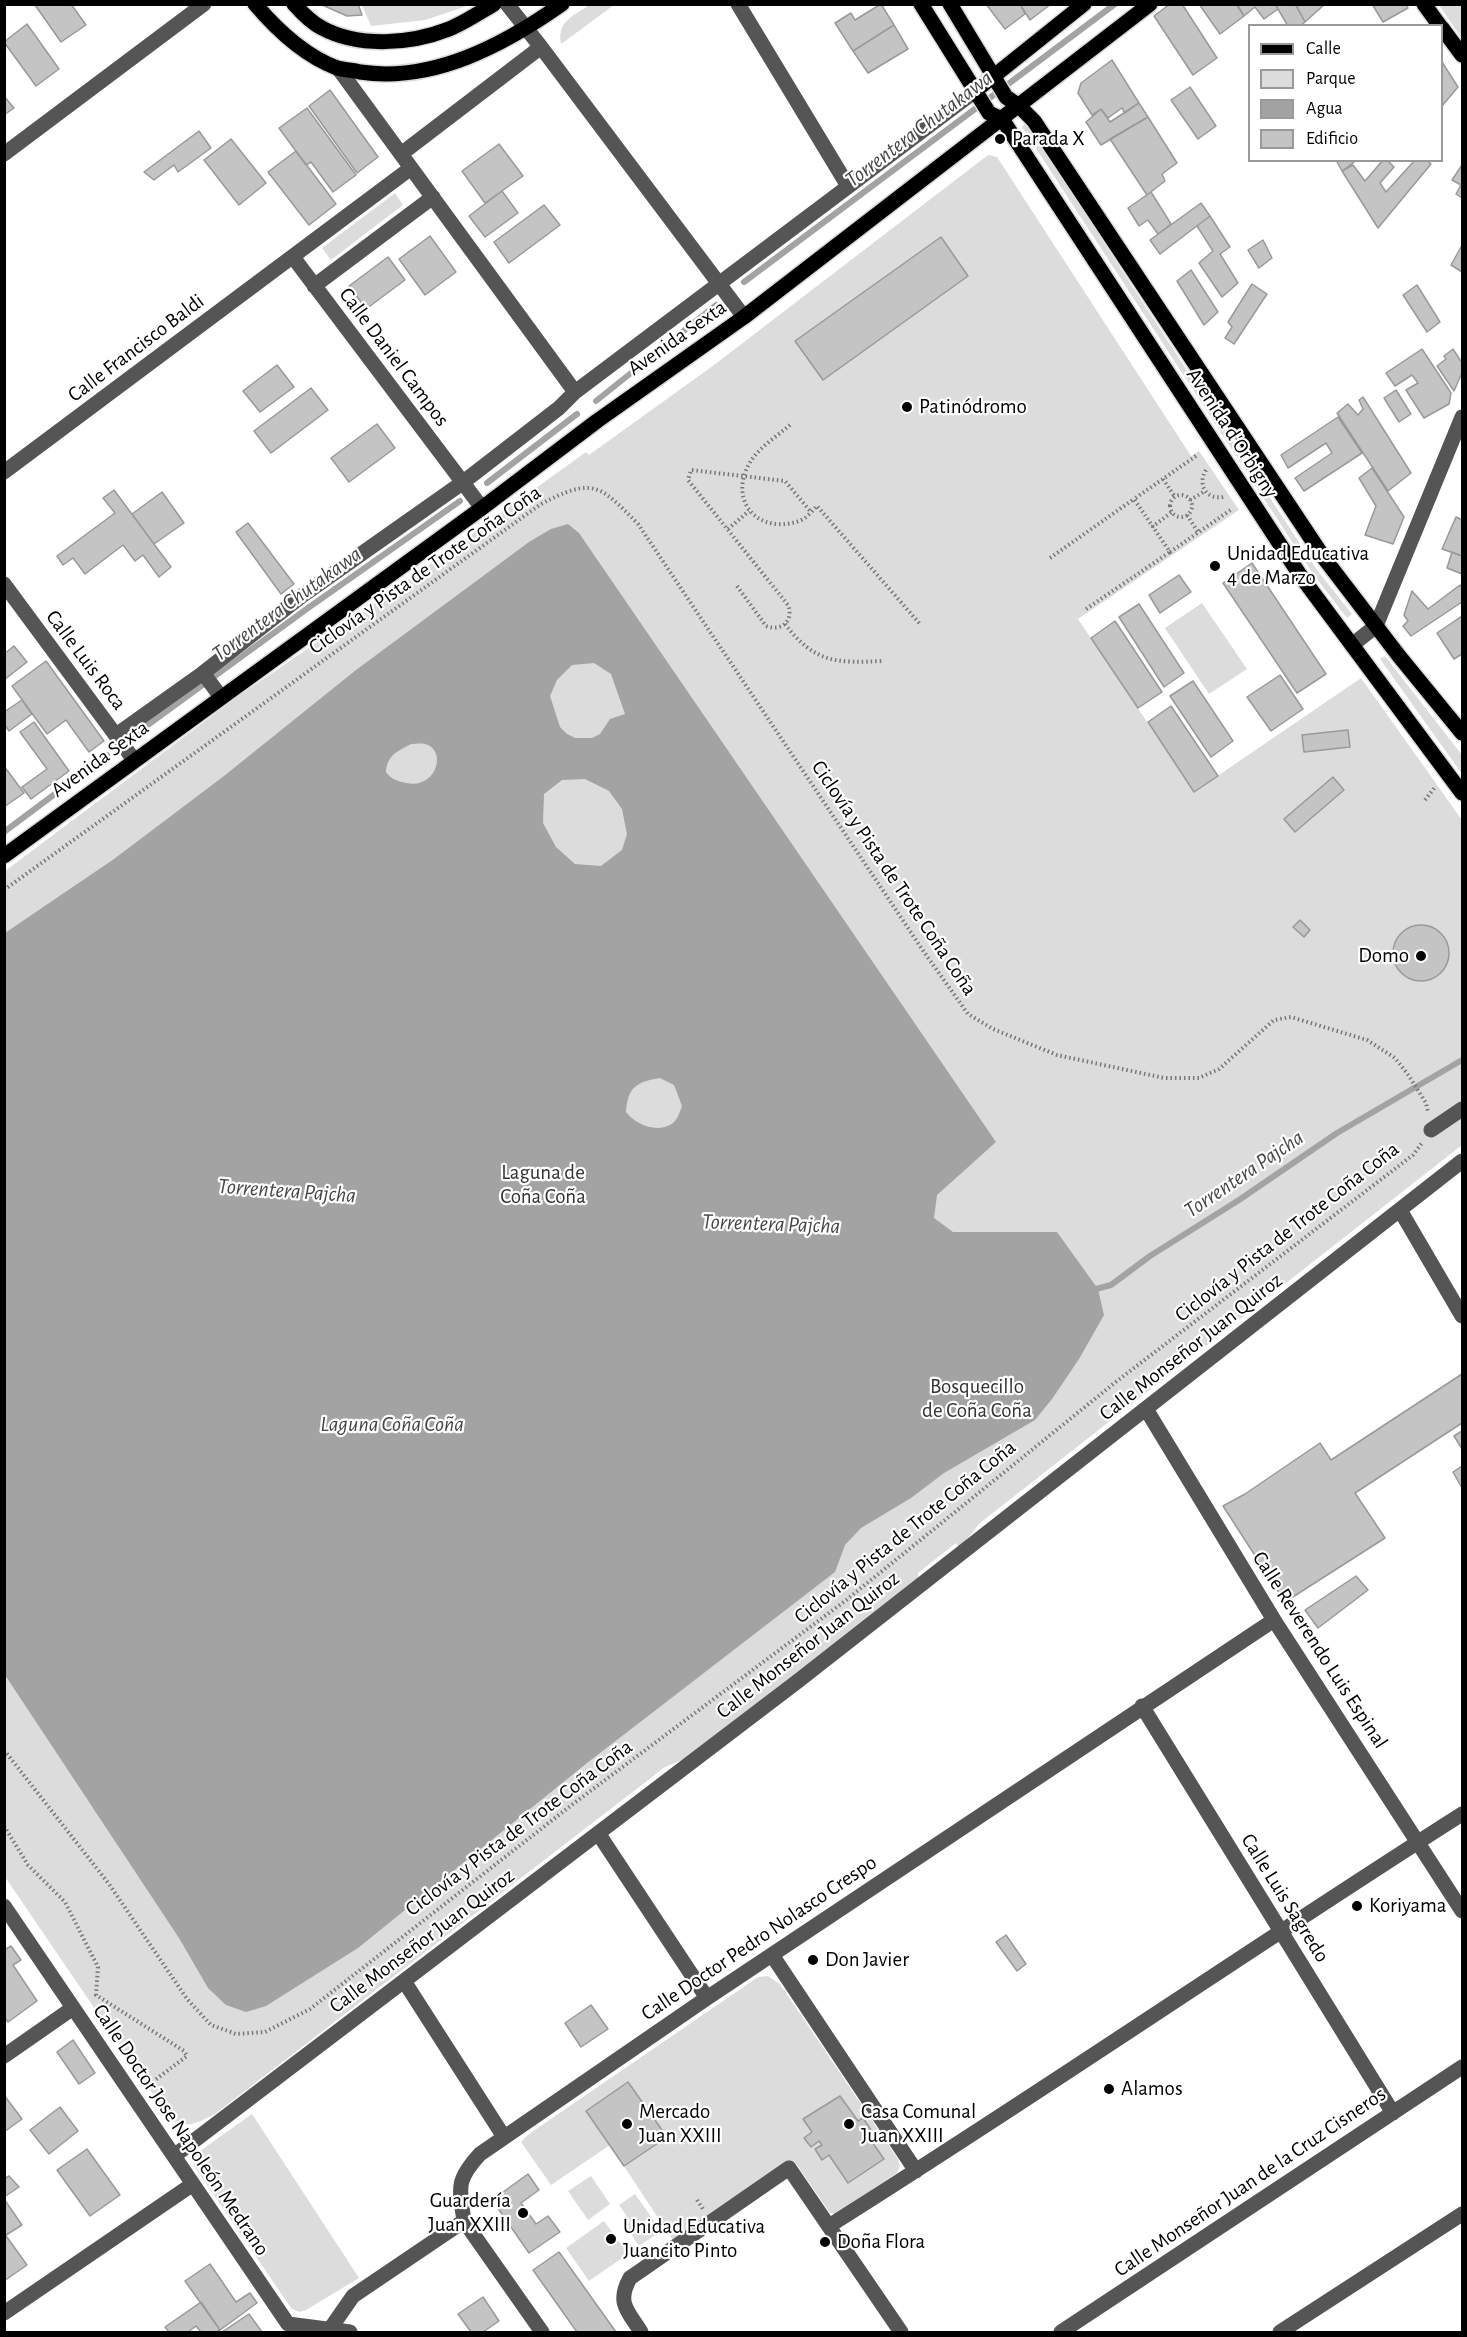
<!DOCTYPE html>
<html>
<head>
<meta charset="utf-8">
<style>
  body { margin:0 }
  #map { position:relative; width:1467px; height:2337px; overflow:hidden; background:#fff; font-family:"Alegreya Sans",sans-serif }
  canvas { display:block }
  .frame { position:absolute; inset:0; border:6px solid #000; pointer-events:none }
  .legend { position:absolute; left:1248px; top:24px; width:195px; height:138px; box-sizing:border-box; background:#fff; border:2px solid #999; margin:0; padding:8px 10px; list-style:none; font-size:18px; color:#000 }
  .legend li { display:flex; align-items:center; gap:12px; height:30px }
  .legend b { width:30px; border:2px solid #999 }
</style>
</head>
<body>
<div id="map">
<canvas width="1467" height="2337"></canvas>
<div class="frame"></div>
<ul class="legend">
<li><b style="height:8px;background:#000"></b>Calle</li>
<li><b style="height:16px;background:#dcdcdc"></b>Parque</li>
<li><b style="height:16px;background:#a3a3a3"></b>Agua</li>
<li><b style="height:16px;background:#c4c4c4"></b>Edificio</li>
</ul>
</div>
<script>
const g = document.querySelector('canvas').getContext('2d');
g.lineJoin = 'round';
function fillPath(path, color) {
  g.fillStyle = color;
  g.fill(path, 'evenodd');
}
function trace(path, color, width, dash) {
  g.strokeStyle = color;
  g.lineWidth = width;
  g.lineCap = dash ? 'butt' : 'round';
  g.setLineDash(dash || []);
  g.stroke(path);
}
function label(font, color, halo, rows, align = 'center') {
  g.font = font + ' "Alegreya Sans",sans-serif';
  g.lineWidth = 4.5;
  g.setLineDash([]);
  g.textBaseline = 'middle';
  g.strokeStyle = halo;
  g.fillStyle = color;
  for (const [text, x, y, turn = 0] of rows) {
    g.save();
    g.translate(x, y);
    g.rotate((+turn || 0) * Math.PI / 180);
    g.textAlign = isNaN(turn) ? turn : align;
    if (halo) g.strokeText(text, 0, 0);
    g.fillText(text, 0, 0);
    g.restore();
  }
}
const green = new Path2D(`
  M362,5h108l-45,15 -54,6z
  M589,5h25l-53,39c-4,-23 11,-27 28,-39z
  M1439,5h23v34z
  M1026,123l291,447 35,44 -5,4 -34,-44 -291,-447z
  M988,155l9,2 194,299 8,-5 40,59 -161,109 116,173 167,-114 101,142v325l-482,378 -21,26 -3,-6 -38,30v10l-222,171 -31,13 -450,347c-16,8 -29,16 -45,5l-165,-242v-1006l235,-176 164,-112 182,-131 3,3 125,-90z
  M395,193l8,12 -72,55 -9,-12z
  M1202,603l45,66 -38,25 -44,-66z
  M1385,656l77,99v19l-82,-115z
  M768,1976l12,8 118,175 2,7 -3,7 -61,41 -6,-1 -33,-48 -6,-3 -117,80 -64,-97 -59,40 -30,-43 8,-8 229,-157z
  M252,2114l107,164 -53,32 -7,2 -8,-4 -97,-142 -1,-9 7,-6z
  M591,2176l19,28 -22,16 -20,-29z
  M635,2194l26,37 -22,15 -14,-21 5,-4 -11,-16z
  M604,2221l24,33 -39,27 -23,-33z`);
const water = new Path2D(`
  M568,524l11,9 417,609 -59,53 -3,23 19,14h104l41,57 6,26 -25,44 -27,40 -17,21 -91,53 -33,25 -50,30 -16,17 -10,27 -248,191 -229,185 -92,58 -20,6 -20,-7 -18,-17 -29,-50 -174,-263v-742l109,-74 110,-83 132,-106 173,-128 22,-13zM594,663l17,11 14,40 -15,5 -10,15 -8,4h-17l-8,-4 -7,-7 -10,-31 7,-16 15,-15zM411,744c4,0 10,-1 14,0 23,6 11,46 -19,39 -9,-2 -15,-4 -20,-11 1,-17 12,-21 25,-28zM585,779l24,12 13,18 5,25 -5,16 -21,16 -26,-2 -19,-17 -13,-24 1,-29 18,-14zM660,1078l14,7 8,21c-2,5 -4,13 -9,17 -15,11 -37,2 -47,-11 2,-25 10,-30 34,-34z`);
const stream = new Path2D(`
  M744,282l371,-278
  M596,401l120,-96
  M487,483l90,-69
  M134,735l174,-127 152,-107
  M4,832l103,-77
  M1092,1290l19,-5 39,-29 89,-56 98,-67 125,-73`);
const building = new Path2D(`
  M71,4l15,21 -25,17 -26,-37z
  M320,4h38l4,11 -15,1z
  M881,4l13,21 -41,26 -18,-28 16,-10 4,7z
  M986,4h34l5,10 -20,15z
  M1020,4h31l-21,16z
  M1170,4h12l35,54 -24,17 -39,-59z
  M1199,4h38l7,12 -24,18z
  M1236,4h39l3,5 -14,10 -9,-12 -11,9z
  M1275,4h20l10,18 -5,4h-12z
  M1300,4h25l-20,18 -8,-15z
  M1372,4h34l2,4 -25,14z
  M27,24l32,45 -23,17 -32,-44z
  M894,25l14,24 -40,24 -15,-22z
  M1112,60l27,43 -14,10 -3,-5 -14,10 -7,-9 -9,6 -14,-22 3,-10z
  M1442,62l16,25 -16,19z
  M1190,87l26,39 -18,13 -27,-39z
  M330,90l48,67 -21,16 -48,-67z
  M4,96l10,12 -10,7z
  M1139,103l9,14 -47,28 -15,-23 15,-13 9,13z
  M307,108l49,67 -23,17 -22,-30 -5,3 -27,-37z
  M1148,117l29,46 -15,11 3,7 -18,14 -37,-56z
  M199,131l12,17 -33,24 -4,-7 -20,15 -10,-8z
  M231,139l35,44 -27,22 -35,-45z
  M499,144l24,32 -38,27 -23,-32z
  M296,151l40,53 -27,21 -41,-53z
  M1336,160h21l-15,11z
  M1383,160h4l7,7 -14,16 6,9 29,-32h12l4,4 -53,64 -36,-57 11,-6 12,16z
  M1462,165v33l-6,-4 5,-9 -9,-5z
  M502,191l16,22 -33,24 -16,-21z
  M1151,192l20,32 -13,10 -10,-14 -9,6 -11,-18z
  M1201,203l9,13 -50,38 -10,-14z
  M544,205l16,20 -51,38 -15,-21z
  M1210,216l20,31 -10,7 18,29 -16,14 -23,-34 14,-12 -16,-25z
  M430,236l26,36 -31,23 -26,-36z
  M941,237l27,39 -145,104 -28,-39z
  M1263,240l9,18 -13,10 -11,-18z
  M1461,247h1v25l-11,-7z
  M388,257l17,23 -39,29 -17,-23z
  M1191,270l27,42 -14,13 -27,-44z
  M1252,284l15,10 -33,50 -9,-6 7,-11 -4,-5z
  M1417,285l23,37 -13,10 -24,-37z
  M1422,349l29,44 -2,11 -25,14 -18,-28 12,-7 -6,-8 -17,11 -9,-13z
  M1453,349l9,14v10l-8,18 -17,-25 9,-7 -2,-3z
  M277,365l17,22 -34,25 -17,-21z
  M311,388l17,22 -57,43 -17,-22z
  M1396,390l15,24 -12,8 -15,-24z
  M1363,397l48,76 -23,18 -51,-78 11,-9 10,11 5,-6 -4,-9z
  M1338,417l24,36 -58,38 -9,-13 37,-25 -6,-10 -38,25 -7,-13z
  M377,424l18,24 -46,34 -18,-24z
  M1372,468l32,49 -11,27 -28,-9 11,-29 -17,-28z
  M114,490l57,77 -12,10 -16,-22 -8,6 -12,-16 -38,29 -12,-16 -10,7 -6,-9 58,-43 -12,-15z
  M162,492l22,31 -30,21 -22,-30z
  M1456,517l6,3v36l-20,-7z
  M248,523l46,61 -13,10 -45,-62z
  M1452,552l10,4v18l-15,-6z
  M1252,563l74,111 -29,19 -74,-110z
  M1179,575l12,17 -31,21 -11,-18z
  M1460,585l2,4v13l-51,34 -8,-10 5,-5 -4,-6 8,-24 16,18z
  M1139,604l45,69 -20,14 -45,-70z
  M1462,616v38l-8,5 -17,-26z
  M1115,621l47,71 -24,16 -47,-70z
  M14,646l13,16 -23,18v-26z
  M46,661l58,80 -15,11 -23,-32 -19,14 -35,-48z
  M1280,675l23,34 -32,22 -24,-34z
  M1193,681l40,60 -22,16 -41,-61z
  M22,700l10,14 -23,17 -5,-7v-12z
  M1171,706l47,70 -24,16 -46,-70z
  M34,722l35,49 -38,28 -9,-12 25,-18 -27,-37z
  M1348,730l2,17 -46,5 -2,-17z
  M4,766l20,27 -20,14z
  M1333,777l11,13 -49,42 -11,-13z
  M1300,920l10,10 -6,7 -11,-10z
  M1393 953a28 28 0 1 1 56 0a28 28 0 1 1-56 0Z
  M1462,1374v49l-107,70 30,45 -100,64 -62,-96 22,-12 75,-51 11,17z
  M1462,1431v18l-8,-13z
  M1462,1466v22l-9,-16z
  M1356,1576l12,14 -50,38 -13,-18z
  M1006,1935l20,29 -9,7 -21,-29z
  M11,1946l10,14 -8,5 24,36 -29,21 -4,-5v-67z
  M591,2005l17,24 -27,18 -16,-24z
  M73,2040l22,33 -16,11 -22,-32z
  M628,2082l39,55 -43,29 -38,-55z
  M4,2095l18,24 -18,13z
  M840,2096l18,25 5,-3 12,18 -5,3 14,20 -36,24 -19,-28 -7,5 -7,-11 7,-4 -3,-4 -8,6 -7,-9 8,-6 -9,-13z
  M60,2107l18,24 -29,23 -19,-24z
  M87,2149l33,46 -30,21 -33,-46z
  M528,2174l11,16 -18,13 15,21 12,-8 12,16 -31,21 -32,-46 2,-12z
  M9,2176l10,11 -15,10v-18z
  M4,2199l18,26 -16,10 -2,-2z
  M4,2233l23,32 -23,16z
  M559,2252l57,80h-39l-44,-62z
  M210,2264l26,38 14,-9 7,10 -37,27 -35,-49z
  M483,2297l16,24 -16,11h-12l-13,-18z
  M201,2302l19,28 -4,2h-15l-5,-6 -8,6h-19l-4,-5z
  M249,2314l13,18h-40z`);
const path = new Path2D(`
  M790,425c-14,12 -32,23 -41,39 -21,38 10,71 50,57 7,-2 13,-10 18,-15l103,118
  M1196,456l-62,43 36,53 62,-43
  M1206,470c-9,15 0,30 18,27
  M1163,479l12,18
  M1170 506a11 11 0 1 1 22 0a11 11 0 1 1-22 0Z
  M1190,500l15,-9
  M1187,515l11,17
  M1152,527l20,-15
  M728,529l21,-18
  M1050,558l84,-59
  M737,586l29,40c16,6 28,-6 22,-21l-100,-125 3,-10 94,11 26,31
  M1086,609l84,-57
  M785,624c30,40 53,39 98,37
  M1425,800l11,-14
  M4,890l537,-386c52,-27 58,-20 97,20l286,428 44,62 25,15 64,26 107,23h35l20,-9 55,-49 17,-3 76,23 28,18 14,18 17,27 2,9
  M4,1750l105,134 78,115 24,26 25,9 29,-2 45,-23 263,-205 272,-203 272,-220 296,-226 9,-12
  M4,1826l24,39 37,37 33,65 -2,28 88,56 3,5 -40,30
  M697,2200l6,9`);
const minor = new Path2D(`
  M507,4l34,43 203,270
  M738,4l110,182
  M338,68l237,324
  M4,154l200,-150
  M401,154l140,-107
  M293,257l189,251
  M314,286l119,-89
  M4,472l407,-304
  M4,584l130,176
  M1352,645l24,-19 86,-209
  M203,673l18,24
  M116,735l87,-62 100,-78 159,-112 97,-75 16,-16 399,-300
  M1431,1130l31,-21
  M1400,1210l62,106
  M1146,1409l128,211 188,291
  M1142,1706l251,407
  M598,1833l109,165
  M4,1906l284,418 62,8
  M772,1955l144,216
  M404,1981l100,156
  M4,2056l69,-48
  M174,2156l624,-475 664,-520
  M464,2221l78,111
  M829,2226c213,-134 421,-277 633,-412
  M4,2313l189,-129
  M328,2332l25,-36 111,-75c-5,-34 -8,-41 16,-67l227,-156 567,-378
  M641,2332c-13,-21 -25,-29 -11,-54l159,-110 112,164
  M1061,2332l401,-265
  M1280,2332l182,-118`);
const major = new Path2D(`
  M255,4c22,26 50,52 82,64 7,2 16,2 23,4 73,11 144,-27 202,-68
  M294,4c8,9 18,19 28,24 37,20 89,16 127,1 15,-6 30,-16 45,-25
  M921,4l68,109 13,6 298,456 162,218
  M950,4l56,93 13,9 15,15 290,437 75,98 63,77
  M1424,4l16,22
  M1442,28l20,27
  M974,92l110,-88
  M4,856l478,-348 115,-87 147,-104 406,-313`);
const markers = [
  [1000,139,6,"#000"],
  [907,407,6,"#000"],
  [1215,566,6,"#000"],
  [1421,956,6,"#000"],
  [1357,1906,6,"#000"],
  [813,1960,6,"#000"],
  [1109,2089,6,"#000"],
  [627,2124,6,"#000"],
  [849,2124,6,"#000"],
  [523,2213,6,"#000"],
  [611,2239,6,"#000"],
  [825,2242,6,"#000"]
];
const poiNames = [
  ["Parada X",1012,139],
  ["Patinódromo",919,407],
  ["Unidad Educativa",1227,554],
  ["4 de Marzo",1227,578],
  ["Domo",1409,956,"right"],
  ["Koriyama",1369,1906],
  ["Don Javier",825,1960],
  ["Alamos",1121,2089],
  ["Mercado",639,2112],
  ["Juan XXIII",639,2136],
  ["Casa Comunal",861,2112],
  ["Juan XXIII",861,2136],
  ["Guardería",511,2201,"right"],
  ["Juan XXIII",511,2225,"right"],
  ["Unidad Educativa",623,2227],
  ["Juancito Pinto",623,2251],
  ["Doña Flora",837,2242]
];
const streetNames = [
  ["Avenida Sexta",677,338,-35],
  ["Calle Francisco Baldi",136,348,-37],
  ["Calle Daniel Campos",394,357,53],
  ["Avenida d'Orbigny",1232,433,57],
  ["Ciclovía y Pista de Trote Coña Coña",425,570,-35],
  ["Calle Luis Roca",86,660,53],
  ["Avenida Sexta",100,759,-36],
  ["Ciclovía y Pista de Trote Coña Coña",894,878,56],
  ["Ciclovía y Pista de Trote Coña Coña",1287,1232,-38],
  ["Calle Monseñor Juan Quiroz",1191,1347,-38],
  ["Ciclovía y Pista de Trote Coña Coña",905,1532,-39],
  ["Calle Monseñor Juan Quiroz",808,1645,-38],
  ["Calle Reverendo Luis Espinal",1320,1650,57],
  ["Ciclovía y Pista de Trote Coña Coña",519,1828,-37],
  ["Calle Luis Sagredo",1285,1898,58],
  ["Calle Doctor Pedro Nolasco Crespo",759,1938,-34],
  ["Calle Monseñor Juan Quiroz",422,1941,-37],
  ["Calle Doctor Jose Napoleón Medrano",181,2130,56],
  ["Calle Monseñor Juan de la Cruz Cisneros",1250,2182,-34]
];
const parkNames = [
  ["Laguna de",543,1173],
  ["Coña Coña",543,1197],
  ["Bosquecillo",977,1387],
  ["de Coña Coña",977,1411]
];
const waterNames = [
  ["Torrentera Chutakawa",919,129,-37],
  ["Torrentera Chutakawa",287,604,-36],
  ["Torrentera Pajcha",1244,1174,-34],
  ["Torrentera Pajcha",287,1191,4],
  ["Torrentera Pajcha",771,1224,2],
  ["Laguna Coña Coña",392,1424]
];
fillPath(green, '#dcdcdc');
fillPath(water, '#a3a3a3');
trace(stream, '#a3a3a3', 6);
fillPath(building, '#c4c4c4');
trace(building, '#999', 1.5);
trace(major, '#dbdbdb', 18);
trace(path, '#777', 4, [1.5, 3]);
trace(minor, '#555', 15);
trace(major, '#000', 15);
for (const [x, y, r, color] of markers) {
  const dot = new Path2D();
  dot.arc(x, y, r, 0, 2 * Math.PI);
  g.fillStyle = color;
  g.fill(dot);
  trace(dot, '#fff', 2);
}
label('21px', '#000', '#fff', poiNames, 'left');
label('21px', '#000', '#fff', streetNames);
label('21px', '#333', '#fff', parkNames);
label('italic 22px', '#444', '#fff', waterNames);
</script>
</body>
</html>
